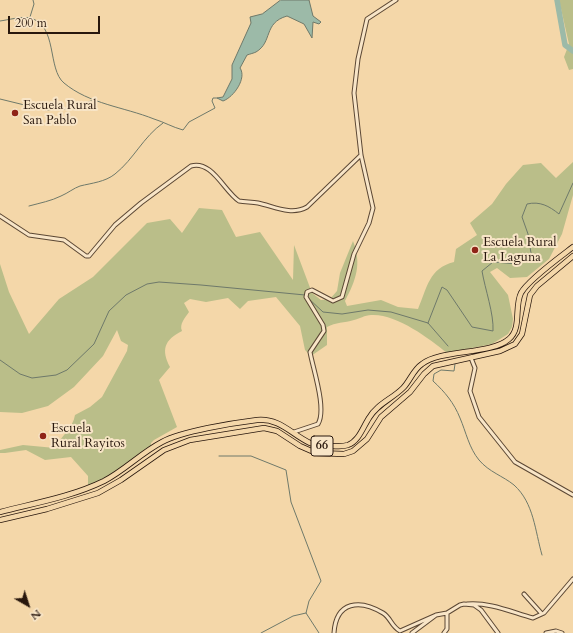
<!DOCTYPE html>
<html>
<head>
<meta charset="utf-8">
<style>
  body { margin:0 }
  #map { position:relative; width:573px; height:633px; overflow:hidden; background:#f4d7a9; font-family:Cardo,serif }
  canvas { display:block }
  .north { position:absolute; left:8px; top:585px; width:40px; height:40px; -webkit-text-stroke:3px #f8e5c7; paint-order:stroke; rotate:141deg; font-size:11px; font-weight:700; line-height:16px; text-align:center; color:#28170d }
  .north::after { content:''; display:block; margin:auto; width:14px; height:18px; background:#28170d; clip-path:polygon(50% 0,100% 100%,50% 72%,0 100%) }
  .scale { position:absolute; left:8px; top:16px; width:92px; height:18px; box-sizing:border-box; border:2px solid #28170d; border-top:0; padding-left:5px; font-size:12px; line-height:14px; white-space:nowrap; color:#28170d; -webkit-text-stroke:3px #f8e5c7; paint-order:stroke }
</style>
</head>
<body>
<div id="map">
<canvas width="573" height="633"></canvas>
<div class="north">N</div>
<div class="scale">200 m</div>
</div>
<script>
const g = document.querySelector('canvas').getContext('2d');
g.lineJoin = 'round';
function fillPath(path, color) {
  g.fillStyle = color;
  g.fill(path, 'evenodd');
}
function trace(path, color, width, dash) {
  g.strokeStyle = color;
  g.lineWidth = width;
  g.lineCap = dash ? 'butt' : 'round';
  g.setLineDash(dash || []);
  g.stroke(path);
}
function label(font, color, halo, rows, align = 'center') {
  g.font = font + ' Cardo,serif';
  g.lineWidth = 4;
  g.setLineDash([]);
  g.textBaseline = 'middle';
  g.strokeStyle = halo;
  g.fillStyle = color;
  for (const [text, x, y, turn = 0] of rows) {
    g.save();
    g.translate(x, y);
    g.rotate((+turn || 0) * Math.PI / 180);
    g.textAlign = isNaN(turn) ? turn : align;
    if (halo) g.strokeText(text, 0, 0);
    g.fillText(text, 0, 0);
    g.restore();
  }
}
const green = new Path2D(`
  M559,0h14v69l-4,1 -5,-13 5,-13z
  M573,162v33l-11,39 -13,25 -22,18 -17,1 -13,-10 -7,4 18,23 5,24 -1,8 -4,7 -16,10 -45,9c-18,-15 -52,-40 -76,-38 -6,0 -12,4 -17,5 -10,3 -18,2 -27,7v18l-16,11 -6,-6 -5,-24 -24,-29 -28,4 -8,8 -12,-11 -22,4 -16,-3 -6,4 5,9c-4,6 -10,12 -7,19 -18,9 -21,19 -12,36l-11,13 18,47 -23,13 -3,3v6l-34,24 -29,14v-11l-17,-19 -26,3 -19,-10 -21,3h-5v-3l23,-5 32,3c6,-12 18,-20 20,-33l15,-8 12,-10 25,-46 1,-6 -7,-4 -4,-11 -14,26 -29,31 -26,19 -26,7 -22,-1v-148l9,28 20,42 30,-35 34,-22 54,-54 23,-4 12,14 17,-25 23,2 14,27 24,-5 33,48 1,-35 18,48 9,7 9,-1 7,-8 3,-18 13,-32c9,23 3,39 -8,60l2,5 34,-6 17,7 20,2c9,-21 11,-41 36,-47l2,-13 21,-14 -7,-12 22,-19 14,-20 17,-19 18,-2 15,15z`);
const water = new Path2D(`
  M281,0h28l4,16 8,6 -2,2 -6,-2 -1,16 -8,-14 -17,-8c-24,7 -14,26 -31,36 -2,1 -6,2 -9,3l-7,13c7,10 -6,29 -17,33l-6,-3 6,-1 9,-18v-14l19,-42 -1,-6 12,-3z`);
const stream = new Path2D(`
  M30,17l4,-13 -1,-4
  M0,21c8,-1 22,-5 30,-3 28,7 17,51 34,65 25,21 60,24 90,36 10,3 18,8 29,11l6,-8 26,-14 -3,-7 1,-3h4
  M0,99l45,11 21,-1 28,-9
  M29,206c11,-3 22,-5 32,-10 7,-3 13,-8 19,-10 12,-3 25,-4 35,-12 19,-15 28,-37 48,-51
  M308,298l15,14 19,2 26,-4 23,2 37,11 20,23
  M428,323l14,-36 5,3 25,37 21,4c1,-17 -8,-42 -11,-60l11,-9 26,2 8,-6 4,-5 -3,-19 -6,-17 5,-13c13,-3 22,2 32,10l14,-31
  M0,360l20,14 12,4 24,-3 11,-5 27,-26 15,-33 17,-16 21,-11 12,-2 42,3 104,10
  M455,364l-1,7 -13,-1 -7,4 -1,7c12,11 21,22 27,37 6,14 9,30 19,42 10,12 24,16 35,25 20,18 21,46 28,70
  M219,456h32l35,14 5,32 30,79 -12,20 -3,12 13,20
  M261,633l32,-17 13,-3`);
const river = new Path2D(`
  M557,0l8,45 8,6`);
const minor = new Path2D(`
  M0,216l29,19 35,5 22,16h3l26,-31 26,-22 50,-37c21,-6 33,25 48,35 6,1 13,1 19,2 15,3 33,13 49,4l54,-52
  M471,358l4,10 -5,23 9,26 36,45 58,33
  M294,432l24,-8c9,-15 -5,-55 -8,-72l14,-21 -1,-6 -17,-28 1,-5 5,-2 21,11 9,-4 12,-43 15,-31 4,-15 -12,-53 -7,-62 4,-34 9,-40 29,-19
  M524,594l18,20
  M467,604c23,-2 44,8 66,14l11,-5 29,-34
  M334,633c2,-32 26,-34 49,-20 8,5 8,13 17,18l36,-16
  M412,633l24,-18 11,-2 13,-8 4,-1 10,1 7,5 17,23
  M444,633l3,-4v-16
  M546,633l10,-2 6,2`);
const highway = new Path2D(`
  M0,512c35,-9 71,-15 104,-31 21,-11 37,-28 58,-39 20,-11 71,-19 95,-22 23,-2 34,14 53,23 7,3 14,3 21,3 6,0 11,1 17,-1 11,-4 15,-18 21,-27 8,-14 23,-19 34,-30 7,-7 10,-18 19,-24 19,-15 69,-9 87,-25 13,-11 5,-32 12,-46 7,-13 39,-36 52,-46
  M0,520l47,-11 51,-16 23,-13 43,-30 26,-10 74,-12 13,3 23,15 16,7 28,1 9,-3 14,-12 14,-22 29,-25 14,-18 9,-8 67,-15 15,-7 7,-10 8,-39 7,-9 36,-30`);
const markers = [
  [15,113,4,"#8f2418"],
  [475,250,4,"#8f2418"],
  [43,436,4,"#8f2418"]
];
const shields = [
  [322,446,22]
];
const shieldNames = [
  ["66",322,446]
];
const poiNames = [
  ["Escuela Rural",23,106],
  ["San Pablo",23,121],
  ["Escuela Rural",483,243],
  ["La Laguna",483,258],
  ["Escuela",51,429],
  ["Rural Rayitos",51,444]
];
fillPath(green, '#babe89');
fillPath(water, '#9cbaa8');
trace(water, '#6e796a', 1);
trace(stream, '#6e796a', 1);
trace(river, '#9cbaa8', 5.5);
trace(minor, '#5b4734', 5);
trace(highway, '#28170d', 6);
trace(minor, '#f8e5c7', 3);
trace(highway, '#f4d7a9', 4.5);
for (const [x, y, r, color] of markers) {
  const dot = new Path2D();
  dot.arc(x, y, r, 0, 2 * Math.PI);
  g.fillStyle = color;
  g.fill(dot);
  trace(dot, '#f8e5c7', 1.5);
}
for (const [x, y, w] of shields) {
  const box = new Path2D();
  box.roundRect(x - w / 2, y - 10, w, 20, 3);
  g.fillStyle = '#f8e5c7';
  g.fill(box);
  trace(box, '#28170d', 1);
}
label('bold 12px', '#28170d', null, shieldNames);
label('13px', '#28170d', '#f8e5c7', poiNames, 'left');
</script>
</body>
</html>
